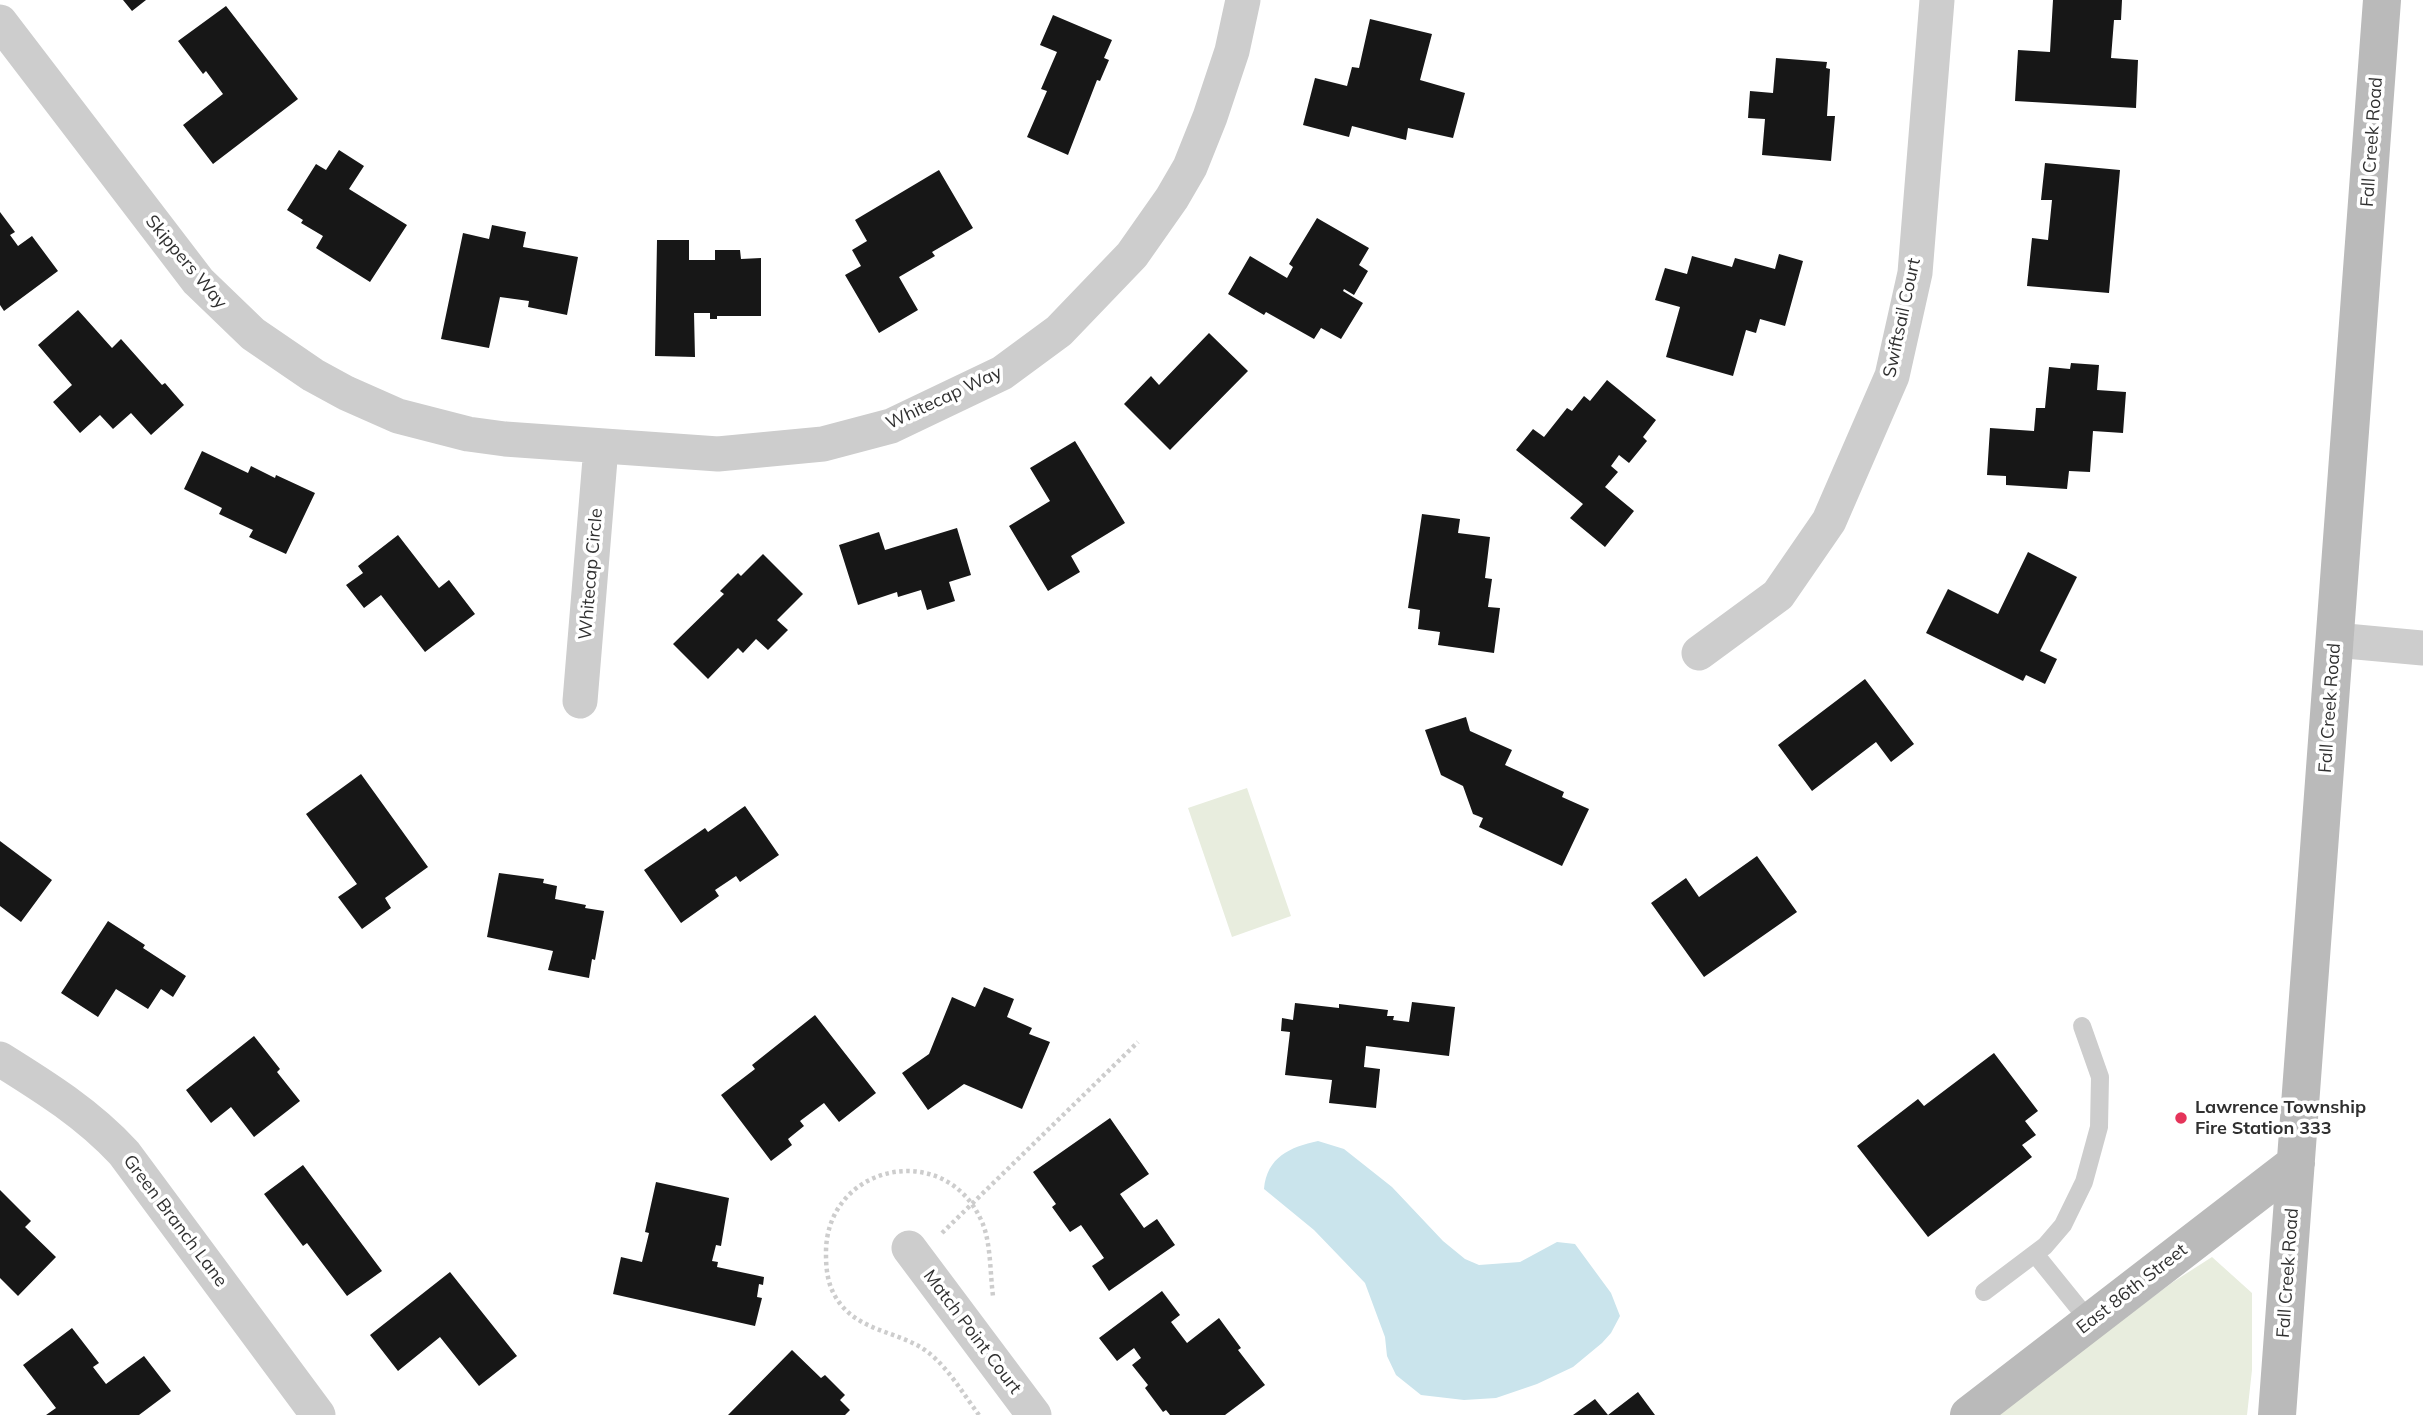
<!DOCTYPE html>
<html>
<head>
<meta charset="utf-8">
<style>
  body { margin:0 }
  canvas { display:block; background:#fff }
</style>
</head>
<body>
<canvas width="2423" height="1415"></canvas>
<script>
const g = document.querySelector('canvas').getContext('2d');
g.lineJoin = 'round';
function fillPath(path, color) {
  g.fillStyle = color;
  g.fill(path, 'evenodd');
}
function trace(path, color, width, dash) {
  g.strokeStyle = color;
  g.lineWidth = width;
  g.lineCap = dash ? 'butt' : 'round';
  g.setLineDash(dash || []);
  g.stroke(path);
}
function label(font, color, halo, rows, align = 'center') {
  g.font = font + ' Mulish,sans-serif';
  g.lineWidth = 7;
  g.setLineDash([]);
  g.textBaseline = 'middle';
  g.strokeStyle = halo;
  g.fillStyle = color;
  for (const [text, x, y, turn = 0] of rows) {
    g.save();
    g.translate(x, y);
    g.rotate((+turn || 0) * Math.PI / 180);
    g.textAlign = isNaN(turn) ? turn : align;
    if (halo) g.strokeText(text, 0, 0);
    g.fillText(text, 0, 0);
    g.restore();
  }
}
const green = new Path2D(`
  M1247,788l44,128 -59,21 -44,-129z
  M2212,1257l40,36v77l-5,45h-253l179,-133z`);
const water = new Path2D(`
  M1318,1141l26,8 48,38 51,54 22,18 14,6 41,-3 37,-20 18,2 36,49 9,23 -9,17 -9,10 -29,24 -36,17 -41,14 -32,2 -43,-5 -25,-20 -9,-19 -2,-19 -20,-54 -51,-53 -50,-41c3,-32 26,-42 54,-48z`);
const building = new Path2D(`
  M123,0h23l-14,11z
  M2053,0h69l-1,20h-7l-3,38 27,2 -2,48 -121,-7 3,-51 32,2z
  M226,6l72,93 -85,65 -30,-39 40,-31 -17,-23 -3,3 -25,-33z
  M1053,15l59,25 -8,18 5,2 -9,21 -3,-1 -29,75 -41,-18 20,-46 -6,-2 16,-37 -17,-7z
  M1370,19l62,15 -12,46 45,13 -12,45 -45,-10 -2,12 -54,-14 -3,11 -46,-12 12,-47 32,8 5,-19 7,1z
  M1776,58l51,4 -1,6 4,1 -3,47h8l-4,45 -69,-6 3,-36 -17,-1 2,-27 23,2z
  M339,150l25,16 -15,23 58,36 -37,57 -54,-34 7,-12 -22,-13 2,-3 -16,-10 29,-46 10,6z
  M2045,163l75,7 -11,123 -82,-7 5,-48 16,2 4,-40h-11z
  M939,170l34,58 -41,24 3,4 -36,21 19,33 -39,23 -34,-58 16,-9 -9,-16 15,-9 -12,-21z
  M0,212l15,20 -5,3 8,11 14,-10 26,35 -54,40 -4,-6z
  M1317,218l52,30 -10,17 9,6 -14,24 -10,-6 -1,2 20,12 -22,36 -20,-11 -7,11 -48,-27 -2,3 -36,-21 22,-38 37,22 6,-11 -4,-3z
  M492,225l34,7 -3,15 55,10 -11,58 -39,-8 1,-6 -29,-4 -11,51 -48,-9 22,-106 26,6z
  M657,240h32v20h26v-10h25l1,9 20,-1v58h-44v3h-7v-6h-16l1,44 -40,-1z
  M1779,254l24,7 -18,65 -25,-7 -4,14 -10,-3 -13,46 -67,-19 14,-50 -25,-7 10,-32 22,6 5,-18 40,11 3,-9 40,11z
  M78,310l34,38 9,-9 41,46 3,-2 19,22 -33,30 -20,-22 -18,16 -13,-14 -20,18 -27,-31 19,-17 -34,-40z
  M1209,333l39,38 -78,79 -46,-46 27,-28 8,9z
  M2071,363l28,2 -2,25 29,2 -3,41 -30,-2 -3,41 -21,-1 -2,18 -61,-4v-9l-19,-1 3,-47 44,3 2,-23h9l4,-41 21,2z
  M1607,380l49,40 -13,17 4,4 -18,22 -10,-8 -8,11 7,6 -13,15 29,24 -29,36 -35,-29 13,-14 -67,-54 17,-21 11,8 23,-29 5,3 12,-15 6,5z
  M1075,441l50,82 -54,33 9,16 -32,19 -39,-65 41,-25 -20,-33z
  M202,451l46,22 3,-7 24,12 1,-3 39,18 -29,61 -37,-17 4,-7 -34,-16 3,-6 -38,-19z
  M1422,514l38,5 -2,14 32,4 -5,41 7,1 -4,28 12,1 -6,45 -56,-8 2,-13 -22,-3 2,-19 -12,-2z
  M957,528l14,47 -22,7 6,19 -28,9 -6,-20 -23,7 -1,-5 -39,13 -19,-60 40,-13 6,18z
  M398,535l41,53 10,-8 26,34 -50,38 -44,-57 -17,13 -18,-23 17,-12 -5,-7z
  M2028,552l49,25 -37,74 17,8 -12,25 -19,-9 -3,6 -97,-48 22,-44 50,25z
  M763,554l40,40 -26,26 11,10 -20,20 -12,-11 -13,14 -5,-5 -30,31 -35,-35 51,-50 -4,-3 18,-18 3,3z
  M1865,679l49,65 -23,18 -15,-20 -64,49 -34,-46z
  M1466,717l4,14 42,19 -7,15 59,27 -2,5 27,12 -27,57 -83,-39 4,-9 -10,-4 -10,-28 -22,-11 -16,-45z
  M361,774l67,93 -43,31 6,10 -29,21 -24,-32 19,-13 -51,-70z
  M745,806l34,49 -39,27 -4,-6 -21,14 4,6 -38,27 -37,-53 61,-42 3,4z
  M0,841l52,39 -31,42 -21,-16z
  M1757,856l40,56 -93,65 -53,-74 35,-25 13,19z
  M499,873l45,6 -1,4 14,3 -2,13 31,6 -1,3 19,3 -9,49 -3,-1 -3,19 -41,-8 5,-19 -66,-14z
  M108,921l37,24 -2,3 43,28 -13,21 -12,-8 -13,20 -32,-20 -18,28 -37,-24z
  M984,987l30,12 -7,18 25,11 -3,6 21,8 -28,67 -58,-25 -36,26 -26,-37 27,-19 23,-57 23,10z
  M1412,1002l43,5 -6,49 -83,-10 -2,21 16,2 -4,39 -47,-5 3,-23 -47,-5 5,-43 -9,-1 1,-13 11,2 2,-17 44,5v-4l49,6 -1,6h7l-1,4 16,2z
  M815,1015l61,78 -37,29 -15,-19 -24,18 4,5 -16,13 4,6 -21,16 -50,-66 34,-26 -3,-4z
  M254,1036l26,33 -3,3 23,29 -46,36 -23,-30 -20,16 -25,-33z
  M1994,1053l44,58 -13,10 11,14 -14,10 10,12 -104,80 -71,-91 61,-47 6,7z
  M1110,1118l39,56 -29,20 24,34 13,-9 18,26 -66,46 -17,-25 12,-8 -23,-33 -11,7 -18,-25 4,-3 -23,-32z
  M303,1165l79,106 -35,25 -40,-53 -4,3 -39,-52z
  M656,1182l73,16 -8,48 -5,-1 -4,16 6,1 -1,5 47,10 -1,8 -4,-1 -2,13 5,1 -7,28 -142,-32 8,-37 21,5 7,-29 -4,-1z
  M0,1190l31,31 -6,6 31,30 -38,39 -18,-18z
  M450,1272l67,84 -38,30 -39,-49 -42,34 -28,-36z
  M1162,1291l18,24 -9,7 16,21 32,-25 22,30 -3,2 27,35 -40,30h-55l-4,-5 -3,2 -18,-24 3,-3 -16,-20 9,-7 -7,-10 -17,13 -18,-23z
  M72,1328l27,35 -6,4 13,17 38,-28 27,35 -32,24h-93l10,-7 -33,-43z
  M792,1350l29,28 4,-3 20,20 -5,5 10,10 -5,5h-117z
  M1638,1392l17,23h-82l22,-16 13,16z`);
const path = new Path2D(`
  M942,1233l196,-191
  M979,1415c-15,-20 -30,-46 -50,-62 -29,-23 -73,-20 -94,-57 -7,-12 -9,-26 -9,-41 -2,-91 120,-117 156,-33 9,20 8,52 11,74`);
const lane = new Path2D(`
  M2035,1254l55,68
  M1984,1292l61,-46 18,-21 21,-43 15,-55 1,-50 -18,-51`);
const street = new Path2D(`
  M0,22l198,259 55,53 60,41 33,18 52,23 70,18 37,5 213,15 105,-10 68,-18 111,-53 57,-42 73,-76 40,-57 18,-31 20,-50 22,-66 11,-51
  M2335,640l88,8
  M1699,653l79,-58 51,-74 63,-145 23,-103 22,-273
  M580,701l21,-254
  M0,1059c45,28 88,55 124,94l194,262
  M909,1248l125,167`);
const secondary = new Path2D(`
  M1969,1415l327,-252
  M2277,1415l105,-1415`);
const markers = [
  [2181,1118,7,"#e5345a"]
];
const streetNames = [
  ["Fall Creek Road",2372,142,-86],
  ["Skippers Way",186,262,50],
  ["Swiftsail Court",1902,318,-78],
  ["Whitecap Way",944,398,-25],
  ["Whitecap Circle",591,574,-85],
  ["Fall Creek Road",2330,708,-86],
  ["Green Branch Lane",175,1221,53],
  ["Fall Creek Road",2288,1273,-86],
  ["East 86th Street",2132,1289,-38],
  ["Match Point Court",972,1332,53]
];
const poiNames = [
  ["Lawrence Township",2195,1108],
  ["Fire Station 333",2195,1129]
];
fillPath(green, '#e8edde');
fillPath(water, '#cae4ec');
fillPath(building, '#171717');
trace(path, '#cdcdcd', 4.5, [3.5, 3.5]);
trace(lane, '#cdcdcd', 18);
trace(street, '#cdcdcd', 35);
trace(secondary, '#bababa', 38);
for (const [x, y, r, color] of markers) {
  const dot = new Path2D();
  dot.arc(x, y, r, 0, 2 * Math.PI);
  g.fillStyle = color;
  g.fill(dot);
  trace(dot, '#fff', 2.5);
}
label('18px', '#303030', '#fff', streetNames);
label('bold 18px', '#303030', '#fff', poiNames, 'left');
</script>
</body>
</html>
